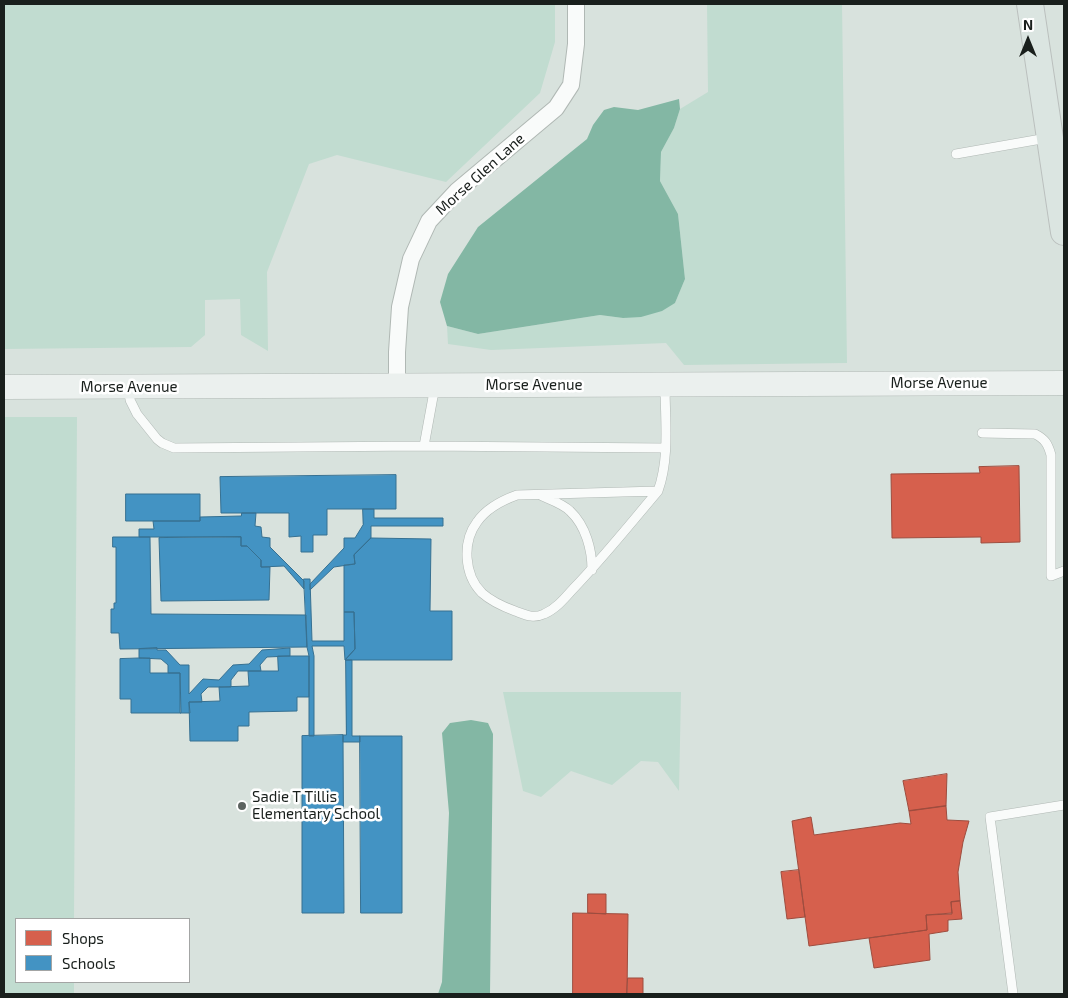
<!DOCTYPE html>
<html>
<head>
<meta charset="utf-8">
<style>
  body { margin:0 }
  #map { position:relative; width:1068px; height:998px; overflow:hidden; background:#d8e2dd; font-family:"Exo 2",sans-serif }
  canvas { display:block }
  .frame { position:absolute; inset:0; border:5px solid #191f1c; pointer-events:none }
  .legend { position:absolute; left:15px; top:918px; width:175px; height:65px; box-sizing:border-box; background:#fff; border:1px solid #a3a5a4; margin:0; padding:6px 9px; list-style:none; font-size:15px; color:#191f1c }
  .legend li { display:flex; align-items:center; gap:10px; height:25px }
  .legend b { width:25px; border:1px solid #a3a5a4 }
  .north { position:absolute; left:1003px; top:15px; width:50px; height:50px; -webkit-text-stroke:4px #fff; paint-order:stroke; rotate:0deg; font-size:14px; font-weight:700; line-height:20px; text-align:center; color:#191f1c }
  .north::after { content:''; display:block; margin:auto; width:18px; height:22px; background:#191f1c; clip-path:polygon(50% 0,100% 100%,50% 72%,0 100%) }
</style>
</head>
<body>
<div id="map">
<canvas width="1068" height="998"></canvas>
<div class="frame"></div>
<ul class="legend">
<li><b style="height:14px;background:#d6604d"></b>Shops</li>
<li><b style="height:14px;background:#4393c3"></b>Schools</li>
</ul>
<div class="north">N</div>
</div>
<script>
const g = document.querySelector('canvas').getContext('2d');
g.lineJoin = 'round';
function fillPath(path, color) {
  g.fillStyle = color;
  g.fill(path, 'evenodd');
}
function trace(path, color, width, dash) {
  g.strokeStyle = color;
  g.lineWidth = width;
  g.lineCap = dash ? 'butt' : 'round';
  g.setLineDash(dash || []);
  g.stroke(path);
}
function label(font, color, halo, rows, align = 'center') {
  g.font = font + ' "Exo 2",sans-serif';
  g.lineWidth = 5;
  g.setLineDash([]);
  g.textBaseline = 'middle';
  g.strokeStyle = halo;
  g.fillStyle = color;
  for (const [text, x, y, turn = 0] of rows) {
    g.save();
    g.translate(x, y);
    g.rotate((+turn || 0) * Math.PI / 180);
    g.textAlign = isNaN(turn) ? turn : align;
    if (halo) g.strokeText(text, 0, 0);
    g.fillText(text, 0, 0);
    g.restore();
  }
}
const green = new Path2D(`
  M4,4h551v38l-15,51 -94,89 -109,-27 -28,9 -42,108 1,79 -27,-16 -1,-36 -35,1v35l-14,12 -187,2z
  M707,4h135l5,359 -163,2 -18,-22 -175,7 -43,-6 -1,-18 31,8 122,-19 23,3 52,-15 10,-24 -7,-65 -18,-33 1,-29 13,-24 6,-19 28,-17z
  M4,417h73l-3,502h-58v63h58v12h-70z
  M503,692h178l-2,99 -21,-29 -17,-1 -29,24 -41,-14 -30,26 -18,-6z`);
const water = new Path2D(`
  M679,99l1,10 -6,19 -13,24 -1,29 18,33 7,65 -10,24 -13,8 -21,6 -18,1 -23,-3 -122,19 -31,-8 -7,-24 8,-28 30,-47 109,-88 6,-14 11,-15 10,-3 24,3z
  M471,720l17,3 5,11 -3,260h-52l4,-12 7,-169 -7,-80 8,-10z`);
const shops = new Path2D(`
  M1019,466l1,76 -39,1v-6l-89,1 -1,-64 89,-1 -1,-6z
  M947,774l-1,32 -37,5 -6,-30z
  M946,806l1,14 22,1 -6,21 -5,30 2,29 -9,1 1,12 -26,1 1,15 -118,16 -17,-125 19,-4 3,18 86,-12 11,1 -2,-13z
  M799,870l6,47 -18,2 -6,-47z
  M588,894h18v20l-18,-1z
  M960,901l2,18 -14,1v11l-19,3 1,26 -56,8 -5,-30 58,-8 -1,-15 26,-2 -1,-11z
  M573,913l55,1 -1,80h-54z
  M628,978h15v16h-16z`);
const schools = new Path2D(`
  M396,475v34h-69v26h-14v17h-12v-16l-12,1v-24h-68l-1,-36z
  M126,494h74v27h-74z
  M363,509h11v9h69v8h-72v12l-17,17 1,9 -21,3 -24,23v-6l34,-36v-10h11l8,-13z
  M242,513h14l-1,13 6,1 1,10 8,1v9l34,34v8l-20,-23 -23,1v-7l-14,-14h-6v-9h-102v-8h15l-1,-8h47v-4l41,-1z
  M113,537h37l1,77 155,1 1,32 -187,2 -1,-16h-8v-24h3v-6h2v-56h-3z
  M241,537v9h6l14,14v7h9l-1,33 -108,1 -2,-63z
  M371,538l60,1 -1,72h22v49h-107l10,-11 -1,-37h-10v-47l11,-1 -1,-9z
  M304,579h6l2,62h32v-29h10l1,37 -10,11 -1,-14h-32l2,10v80h-5v-80l-2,-9z
  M157,648v2h9l14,15h9v29l14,-15 16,1 14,-15 16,-1 13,-14 28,-2v8l-23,1 -7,8 1,6h-23l-7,9v7h-23l-7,7 1,8h-13l1,11h-10v-40h-12v-8l-7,-6 -22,-1v-9z
  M278,656h31v41h-12v14l-48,1v14h-11v15h-48l-1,-39 31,-1 -1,-14 30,-1 -1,-15h30z
  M139,658h11v15h30l1,40h-50v-14h-11v-40z
  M346,660h6v76h8v6h-17v-7h3z
  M343,735l1,178h-42v-177z
  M360,736h42v177h-41z`);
const lane = new Path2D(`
  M956,154l91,-16
  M129,387l1,13 7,14 20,25 5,4 12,5 250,-2 11,-60
  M982,433l53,1c10,5 13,10 16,21v121
  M424,446l241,2
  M658,491l-141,4c-14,5 -31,14 -40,27 -15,20 -13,53 5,71 9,8 22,14 33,18 11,4 18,8 29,3 12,-5 21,-16 29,-25 30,-31 57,-65 85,-98 12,-33 7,-72 7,-106
  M542,496c9,4 21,8 28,15 16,15 22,39 22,59
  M1051,576l13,-5
  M1013,994l-23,-177 74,-12`);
const street = new Path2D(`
  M397,386v-34l3,-45 11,-48 18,-38 28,-30 99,-83 15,-23 5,-41v-40`);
const secondary = new Path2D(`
  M4,387l1060,-4`);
const primary = new Path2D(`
  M1030,4l34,228`);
const markers = [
  [242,806,5,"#5c6360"]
];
const streetNames = [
  ["Morse Glen Lane",480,174,-42],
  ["Morse Avenue",939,383],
  ["Morse Avenue",534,385],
  ["Morse Avenue",129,387]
];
const poiNames = [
  ["Sadie T Tillis",252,797],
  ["Elementary School",252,814]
];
fillPath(green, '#c1dcd0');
fillPath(water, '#83b7a4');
fillPath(shops, '#d6604d');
trace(shops, '#9d4c3e', 1);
fillPath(schools, '#4393c3');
trace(schools, '#367091', 1);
trace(lane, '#b0b8b4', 10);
trace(street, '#b0b8b4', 18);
trace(secondary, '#b0b8b4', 25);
trace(primary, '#babfbd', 28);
trace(lane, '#f9fbfa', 9);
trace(street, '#f9fbfa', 16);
trace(secondary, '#ebf0ee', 24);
trace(primary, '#dbe5e1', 26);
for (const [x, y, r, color] of markers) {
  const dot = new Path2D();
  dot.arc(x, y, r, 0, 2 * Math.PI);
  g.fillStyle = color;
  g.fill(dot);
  trace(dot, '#fff', 2);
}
label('15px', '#191f1c', '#fff', streetNames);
label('15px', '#191f1c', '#fff', poiNames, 'left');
</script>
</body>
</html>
